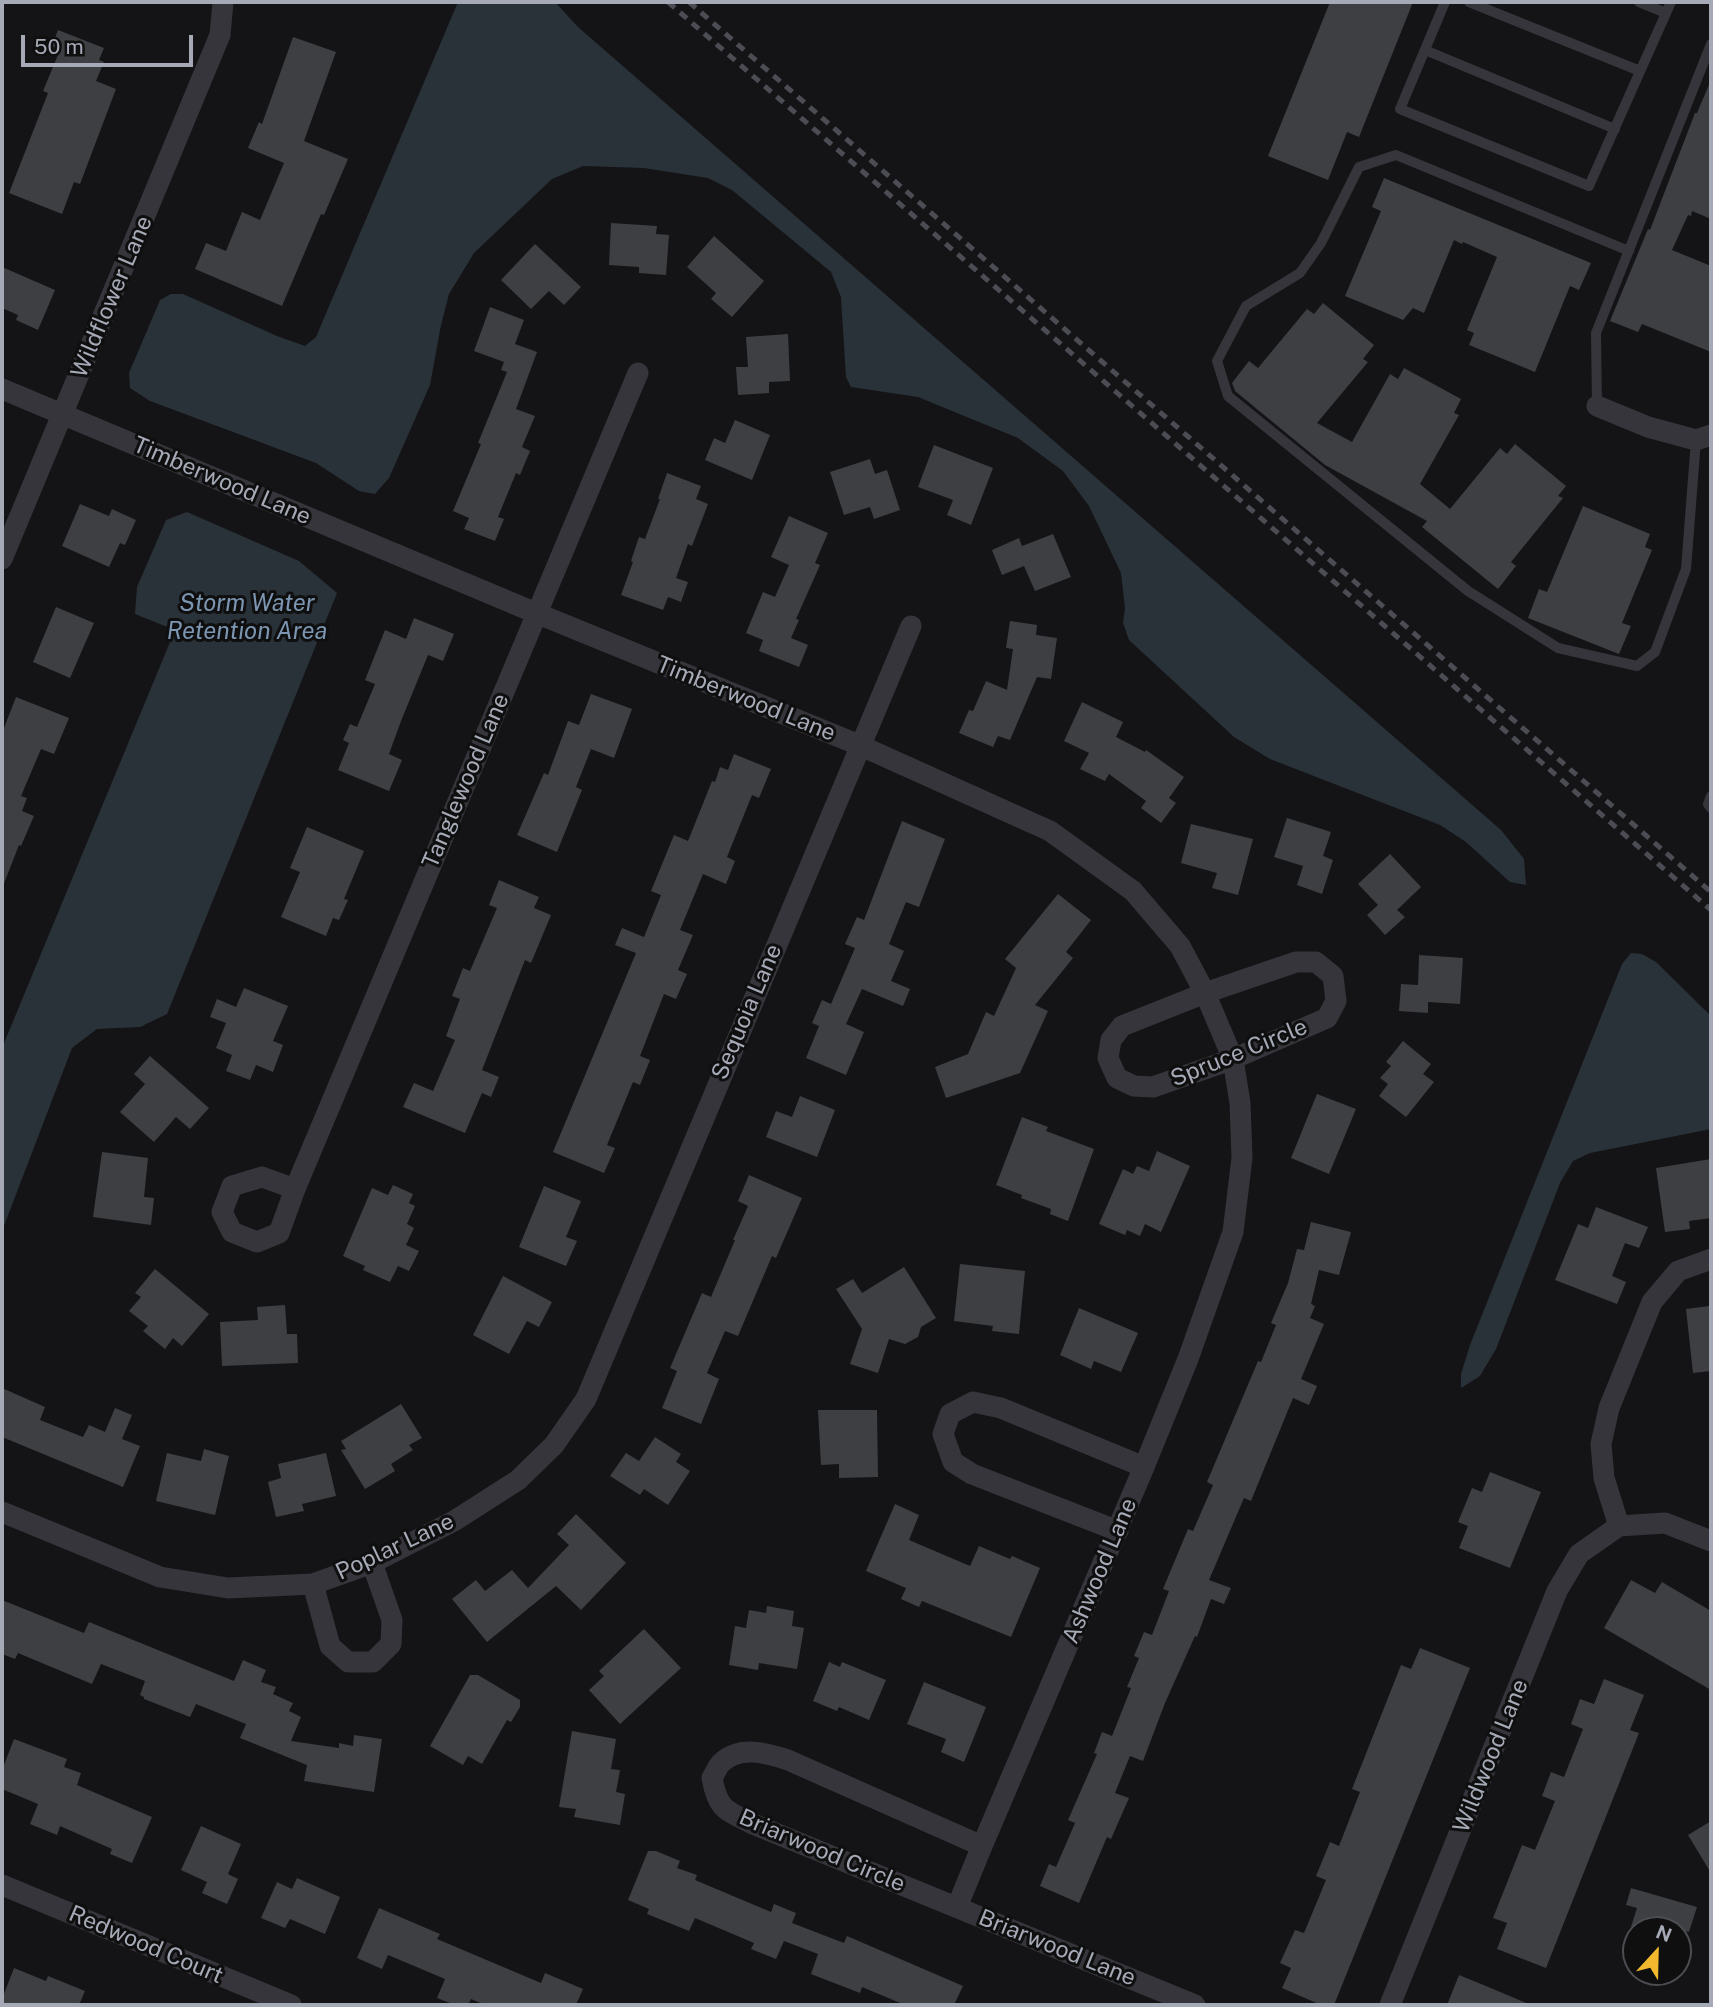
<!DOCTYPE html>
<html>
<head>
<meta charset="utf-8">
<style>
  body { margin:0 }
  #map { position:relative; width:1713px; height:2007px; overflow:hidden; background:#141416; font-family:"Public Sans",sans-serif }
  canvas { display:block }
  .frame { position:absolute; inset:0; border:4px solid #a5aab6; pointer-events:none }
  .north { position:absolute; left:1622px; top:1916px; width:70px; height:70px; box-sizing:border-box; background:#0f0f10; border:2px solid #4b4d52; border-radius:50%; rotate:22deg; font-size:19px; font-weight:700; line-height:28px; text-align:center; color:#a5aab6 }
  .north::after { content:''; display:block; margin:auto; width:24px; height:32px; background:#f3b82e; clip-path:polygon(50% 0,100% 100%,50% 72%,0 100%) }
  .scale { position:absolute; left:21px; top:35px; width:172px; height:32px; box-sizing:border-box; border:4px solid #a5aab6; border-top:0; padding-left:9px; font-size:21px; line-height:24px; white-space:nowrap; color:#a5aab6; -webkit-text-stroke:5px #0f0f10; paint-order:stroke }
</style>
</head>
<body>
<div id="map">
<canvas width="1713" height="2007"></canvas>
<div class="frame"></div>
<div class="north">N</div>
<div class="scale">50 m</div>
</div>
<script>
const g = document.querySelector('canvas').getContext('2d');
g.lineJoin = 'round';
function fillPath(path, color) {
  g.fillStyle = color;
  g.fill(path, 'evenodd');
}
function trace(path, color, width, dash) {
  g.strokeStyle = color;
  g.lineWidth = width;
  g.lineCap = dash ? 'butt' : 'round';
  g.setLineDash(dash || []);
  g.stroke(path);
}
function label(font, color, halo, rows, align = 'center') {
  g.font = font + ' "Public Sans",sans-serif';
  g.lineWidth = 6;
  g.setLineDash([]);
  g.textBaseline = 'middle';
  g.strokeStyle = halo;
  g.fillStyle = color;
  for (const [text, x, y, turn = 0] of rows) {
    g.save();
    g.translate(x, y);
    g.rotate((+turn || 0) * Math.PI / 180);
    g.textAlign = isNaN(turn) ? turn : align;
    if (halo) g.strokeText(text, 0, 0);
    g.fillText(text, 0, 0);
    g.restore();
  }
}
const water = new Path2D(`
  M458,2h97l23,25 923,803 23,29 2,26 -16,-3 -44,-40 -26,-17 -170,-66 -36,-22 -105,-97 -6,-17 2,-15 -4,-35 -32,-67 -26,-35 -45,-33 -100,-41 -67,-10 -5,-10 -5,-80 -10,-25 -99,-82 -24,-12 -64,-10 -61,-2 -31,13 -78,74 -25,41 -8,31 -11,60 -41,93 -14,16 -16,-3 -43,-28 -166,-62 -20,-13 -1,-15 31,-73 11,-6h12l94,42 28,10 11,-9z
  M187,512l112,49 38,32 -170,421 -27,13 -43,2 -25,19 -70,183v-183l173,-418 -40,-16 2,-27 29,-67z
  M1631,953l11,1 14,8 55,54v113l-121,24 -17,8 -13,22 -64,166 -16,27 -19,12v-14l9,-29 152,-381z`);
const building = new Path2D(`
  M1330,2h83l-54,135 -12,-5 -19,48 -60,-24z
  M58,30l46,18 -5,12 5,2 -8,19 20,8 -36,95 -6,-2 -12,32 -53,-21 39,-100 -5,-2 17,-41 -8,-4z
  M293,37l43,15 -32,89 44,18 -24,56 -3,-1 -39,92 -87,-37 11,-26 20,8 16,-39 18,8 24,-57 -36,-15 11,-26 3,2z
  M1711,80v139l-19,-8 -1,5 -3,-1 -16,35 39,16v86l-69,-28 -4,8 -28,-11 38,-92 2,1 45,-117h2z
  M1384,178l207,85 -12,27 -9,-4 -35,86 -66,-27 5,-12 -7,-3 30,-73 -34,-15 -1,2 -8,-4 -30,73 -11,-5 -10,12 -58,-24 36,-85 -9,-4z
  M611,223l46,3 -1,8 13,1 -3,40 -27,-2v-6l-30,-2z
  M714,236l50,45 -32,36 -21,-18 5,-6 -29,-26z
  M535,244l46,43 -17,18 -15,-14 -18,18 -30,-29z
  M2,267l53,23 -17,40 -22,-10 2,-5 -16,-7z
  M1323,303l51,42 -11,14 5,3 -51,61 35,19 38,-68 8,5 6,-11 57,31 -7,14 5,2 -39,69 30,25 50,-61 7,6 8,-10 51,42 -8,10 5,2 -52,64 5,4 -18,23 -76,-62 5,-6 -102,-56 -90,-74 -3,-8 17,-22 9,7 49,-59 7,5z
  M490,307l34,13 -9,24 22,8 -21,57 19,7 -13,31 8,4 -10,24 -4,-2 -18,44 6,2 -9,22 -31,-12 5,-11 -16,-7 28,-67 -3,-1 29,-71 -6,-2 3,-8 -30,-11z
  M788,334l2,47 -21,1v11l-31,2 -2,-28h12l-2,-30z
  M735,420l35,15 -18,45 -47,-20 9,-22 11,5z
  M934,445l59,23 -22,57 -24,-10 6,-15 -35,-13z
  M870,459l5,15 12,-4 13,40 -26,9 -4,-12 -26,8 -14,-43z
  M667,473l34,13 -5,13 12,5 -16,42 -4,-2 -12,34 12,4 -7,20 -13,-5 -5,13 -42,-15 12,-33 -2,-1 8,-24 6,2 15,-40h-2z
  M80,504l29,12 3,-7 24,11 -11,25 -5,-2 -11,24 -47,-21z
  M1583,506l67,28 -5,13 7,3 -30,73 9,3 -12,28 -91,-36 11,-29 8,3z
  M789,516l39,17 -13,30 5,2 -24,54 3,1 -8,18 17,7 -9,22 -40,-16 4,-11 -17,-7 17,-41 12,5 14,-32 -18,-8z
  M1053,534l18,43 -36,14 -11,-25 -22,9 -10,-25 27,-12 3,8z
  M56,607l38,16 -24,55 -37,-16z
  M414,618l40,16 -11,27 -15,-6 -27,66 -12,33 13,6 -13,31 -51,-21 11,-27 -6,-3 7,-16 7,3 18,-43 -10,-4 20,-50 21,9z
  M1010,621l27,4 -1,10 21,3 -6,41 -14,-2 -27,63 -12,-4 -5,11 -34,-14 10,-23 4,1 13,-30 21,9 6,-41 -7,-1z
  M591,694l41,15 -18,49 -23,-9 -15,38 6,3 -25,62 -40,-17 27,-62 4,2 20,-54 11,4z
  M16,697l53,21 -15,36 -13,-5 -20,47 6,2 -5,13 12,5 -13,30 -2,-1 -16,41 -1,-153z
  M1082,702l41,20 -7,15 29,15 1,-2 38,27 -15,21 7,5 -15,20 -20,-15 5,-7 -37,-27 -4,7 -25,-12 9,-16 -25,-12z
  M734,754l37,15 -12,29 -7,-3 -25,62 8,4 -9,23 -23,-10 -23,56 13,5 -15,35 9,4 -11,25 -12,-5 -24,62 10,4 -10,25 -7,-3 -26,63 8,3 -11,25 -51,-21 83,-199 -21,-8 7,-17 22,9 17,-42 -10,-4 23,-56 14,6 24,-60 3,1 5,-15 8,3z
  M1287,818l44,14 -8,24 10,4 -11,34 -25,-9 6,-19 -29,-9z
  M902,821l43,18 -26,68 -13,-5 -17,42 15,7 -13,30 19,8 -7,17 -41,-17 -16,35 18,8 -18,43 -40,-17 13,-32 -7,-3 10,-23 9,4 24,-56 -10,-4 12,-27 7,3z
  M1191,824l62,15 -15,56 -26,-7 5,-15 -36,-10z
  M307,827l57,24 -20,48 4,1 -9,20 -6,-2 -7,18 -45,-19 19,-45 -10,-4z
  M1390,854l31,33 -24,23 8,7 -20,18 -18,-20 11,-10 -20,-21z
  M499,880l40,17 -5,11 17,7 -20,48 -6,-3 -43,110 17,7 -8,20 -9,-4 -17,40 -62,-26 11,-24 19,8 22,-51 -9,-4 14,-37 -8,-3 11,-28 7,3 27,-63 -8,-3z
  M1058,894l33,26 -25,32 7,6 -38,47 13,6 -28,62 -74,25 -11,-31 33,-13 18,-42 8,4 22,-48 -11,-9z
  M1419,955l44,3 -3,46 -32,-2v11l-29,-2 2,-27 17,1z
  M244,988l44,18 -15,35 10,4 -10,27 -17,-7 -6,15 -24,-9 6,-16 -16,-7 10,-25 -16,-6 7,-18 19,8z
  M1403,1041l28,23 -8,10 11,8 -28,35 -27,-21 9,-12 -8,-6 11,-12 -5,-4z
  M150,1056l59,52 -19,21 -14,-12 -22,25 -34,-30 25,-28 -11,-10z
  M1317,1094l39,15 -27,65 -38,-16z
  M800,1096l35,14 -18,47 -51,-20 10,-26 16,6z
  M1022,1117l26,10 -2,4 48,18 -26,72 -18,-7 1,-5 -30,-11 1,-3 -26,-10z
  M1157,1151l33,15 -29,66 -16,-8 -5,12 -13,-6 -2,5 -26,-11 24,-55 10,5 4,-8 12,5z
  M102,1152l46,6 -4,39 10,1 -3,27 -58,-8z
  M1711,1159v59l-22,3 1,8 -25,3 -9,-64z
  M749,1175l53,23 -26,60 -4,-2 -34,80 -13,-5 -18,42 12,6 -18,45 -39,-16 15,-37 -7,-3 32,-75 9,4 24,-57h-2l15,-34 -10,-5z
  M393,1185l20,9 -4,9 6,3 -8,18 7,4 -8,17 13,6 -10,20 -11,-5 -8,16 -27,-12 2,-4 -22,-10 29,-68 16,7z
  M544,1186l37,15 -15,36 11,4 -11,25 -47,-19z
  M1596,1207l52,20 -9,21 -14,-5 -13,33 14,6 -9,22 -62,-24 23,-56 10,4z
  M1311,1222l40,10 -12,43 -20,-5 -8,34 4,2 -5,12 14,6 -23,55 16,7 -8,19 -16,-7 -42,103 -7,-3 -35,82 22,8 -7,16 -13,-5 -14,38 -2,-1 -30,67 -22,58 -13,-5 -15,37 14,5 -18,41 -4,-2 -28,66 -39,-17 9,-22 7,3 19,-44 -7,-3 29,-66 -3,-1 8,-21 10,4 19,-48 -4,-1 12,-29 -5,-2 10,-24 8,3 17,-44 -6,-2 25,-60 5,2 20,-46 -6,-3 51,-121 3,1 15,-37 -5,-2 17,-40 9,-34 7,1z
  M960,1264l65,7 -6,63 -27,-3 1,-5 -39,-5z
  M904,1267l32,51 -15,9 -3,10 -13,7 -16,-5 -11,34 -28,-9 12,-35 -26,-40 17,-10 9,14z
  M155,1269l54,45 -27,32 -9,-8 -8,11 -22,-18 5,-5 -19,-15 12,-14 -6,-4z
  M503,1276l49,26 -13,25 -12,-6 -18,33 -36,-19z
  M285,1305l2,29h10l1,29 -76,3 -2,-44 38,-2 -1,-13z
  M1709,1306l2,20v45l-18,2 -7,-64z
  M1079,1308l59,25 -17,39 -27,-11 -3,8 -31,-14z
  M2,1388l43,19 -5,13 43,17 6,-12 16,7 10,-24 17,7 -10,24 18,7 -17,41 -121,-50z
  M401,1404l21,34 -13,7 4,5 -22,14 4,7 -30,18 -24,-39 5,-1 -5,-8z
  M818,1410h59l1,67 -39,1v-14l-18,1z
  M655,1437l26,17 -5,8 14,9 -22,34 -24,-16 -4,6 -30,-19 16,-23 13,8z
  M204,1449l25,7 -14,59 -59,-14 11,-48 34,8z
  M326,1453l10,43 -34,8 2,7 -28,6 -8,-35 13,-4 -3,-14z
  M1490,1472l51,20 -31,76 -51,-20 9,-22 -10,-4 14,-34 10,4z
  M895,1504l24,11 -10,25 61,26 9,-20 31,13 2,-3 28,12 -29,69 -89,-36 -3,6 -18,-8 5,-11 -40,-17z
  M576,1514l50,49 -45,47 -25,-24 -69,56 -35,-43 24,-19 9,11 27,-21 16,18 41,-43 -12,-11z
  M1631,1580l24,13 7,-11 49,29v79l-107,-62z
  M2,1600l82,33 5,-11 145,59 9,-21 23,10 -5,12 15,5 -3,7 20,9 -4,8 12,6 -10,24 48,7v-5l14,3 1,-11 28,4 -8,53 -70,-11 3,-16 -67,-27 6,-14 -50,-20 -6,13 -46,-18v-2l-4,-2 5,-14 -44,-17 -9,20 -74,-31 -3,6 -13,-5z
  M767,1606l27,5 -2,15 12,2 -7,41 -38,-6 -1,7 -29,-5 6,-39 11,2 3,-18 17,3z
  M644,1629l37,39 -61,56 -31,-34 15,-14 -5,-5z
  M1420,1648l50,20 -136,337h-13l-39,-17 9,-20 -11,-5 15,-33 9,3 22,-53 -10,-4 14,-34 9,4 21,-54 -8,-3 49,-124 10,4z
  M829,1662l11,5 2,-5 44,18 -17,40 -30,-13 -2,4 -24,-10z
  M470,1675h8l42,25v7l-9,15 -4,-2 -25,44 -14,-8 -5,9 -33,-19z
  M1604,1679l40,16 -14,35 9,3 -93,235 -49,-19 10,-26 -14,-5 29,-73 13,5 20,-49 -13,-5 9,-24 13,5 19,-48 -12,-5 9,-25 14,5z
  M924,1682l62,25 -22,55 -23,-10 5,-13 -39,-15z
  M572,1731l44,8 -5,30 9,1 -4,22 9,2 -5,31 -46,-8 2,-8 -17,-2z
  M14,1739l53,20 -3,8 17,6 -4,12 75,32 -20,46 -22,-9 2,-5 -52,-23 -3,9 -27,-11 8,-20 -36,-15v-19z
  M1711,1821v52l-23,-38z
  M201,1826l40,18 -13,30 10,5 -11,25 -25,-11 5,-11 -26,-12z
  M648,1851h8l24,10 -3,7 20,7 -2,5 76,32 3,-8 22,9 -4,10 52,20 3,-7 116,50 -9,19h-49l-43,-18 -2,6 -49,-19 7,-20 -34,-13 -8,18 -25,-10 3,-6 -59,-25 -6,13 -42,-17 2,-5 -21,-9z
  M297,1878l43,19 -15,37 -35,-15 -5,9 -24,-10 16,-36 15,7z
  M1631,1888l66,19 -8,25 -7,-2h-52l7,-22 -11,-3z
  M379,1908l61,26 -3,5 104,44 4,-10 38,16 -7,16h-91l-14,-6 -3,6h-13l-18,-7 8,-19 -57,-24 -6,14 -25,-11z
  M14,1968l32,13 2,-5 37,15 -6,14h-77v-6z
  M1459,1975l27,11 45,19h-84z`);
const service = new Path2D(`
  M1445,2l-45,107 189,77 82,-184
  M1469,2l171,69
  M1639,2l27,11
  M1425,50l190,79
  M1629,251l-233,-96 -37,12 -38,76 -21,30 -54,33 -29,55 11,35 240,195 90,57 79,18 18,-14 31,-83 10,-129
  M1597,406l-1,-73 115,-289
  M1711,796l-3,8 3,4`);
const minor = new Path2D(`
  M2,389l534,224 323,132 191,86 83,60 47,55 25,47 28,66 7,44 2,55 -9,74 -45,127 -44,108 -162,379 -25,61
  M1597,406l51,21 48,13 15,-5
  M2,559l218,-524 3,-33
  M1296,962h20l17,14 3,25 -9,17 -94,41 -80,28 -19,-1 -17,-8 -9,-20 3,-18 11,-14 83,-33z
  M295,1189l-16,44 -22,9 -25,-10 -10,-20 10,-26 30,-9 33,12 343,-816
  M2,1512l158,65 68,11 85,-4 59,-21 82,-42 64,-41 36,-35 32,-46 325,-773
  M1619,1526l-15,-48 -3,-34 8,-36 43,-106 26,-31 33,-12
  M1619,1526l46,-3 46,18
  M1118,1531l-146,-57 -19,-12 -10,-28 7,-20 23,-12 28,6 143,59
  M313,1584l17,62 18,16h25l18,-18 1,-24 -20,-57
  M982,1846l-194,-86c-21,-7 -48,-15 -67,3 -3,3 -6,10 -9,15 6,32 13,32 41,46l442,181
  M2,1885l289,120
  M1390,2005l167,-414 22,-37 40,-28`);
const rail = new Path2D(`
  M668,2l1043,908
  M689,2l1022,890`);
const streetNames = [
  ["Wildflower Lane",112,297,-67],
  ["Timberwood Lane",222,481,23],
  ["Timberwood Lane",746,699,22],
  ["Tanglewood Lane",466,781,-67],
  ["Sequoia Lane",747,1012,-67],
  ["Spruce Circle",1239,1053,-22],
  ["Poplar Lane",395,1547,-25],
  ["Ashwood Lane",1100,1571,-67],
  ["Wildwood Lane",1491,1756,-68],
  ["Briarwood Circle",822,1851,23],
  ["Redwood Court",146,1945,23],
  ["Briarwood Lane",1057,1948,22]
];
const waterNames = [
  ["Storm Water",247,604],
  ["Retention Area",247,632]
];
fillPath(water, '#2a3239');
fillPath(building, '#3e3f43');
trace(service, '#35353b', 10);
trace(minor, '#35353b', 21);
trace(rail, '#4c4d54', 5, [9, 7]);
label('23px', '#a5aab6', '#0f0f10', streetNames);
label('italic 24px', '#7c96b2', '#0f0f10', waterNames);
</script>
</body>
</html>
